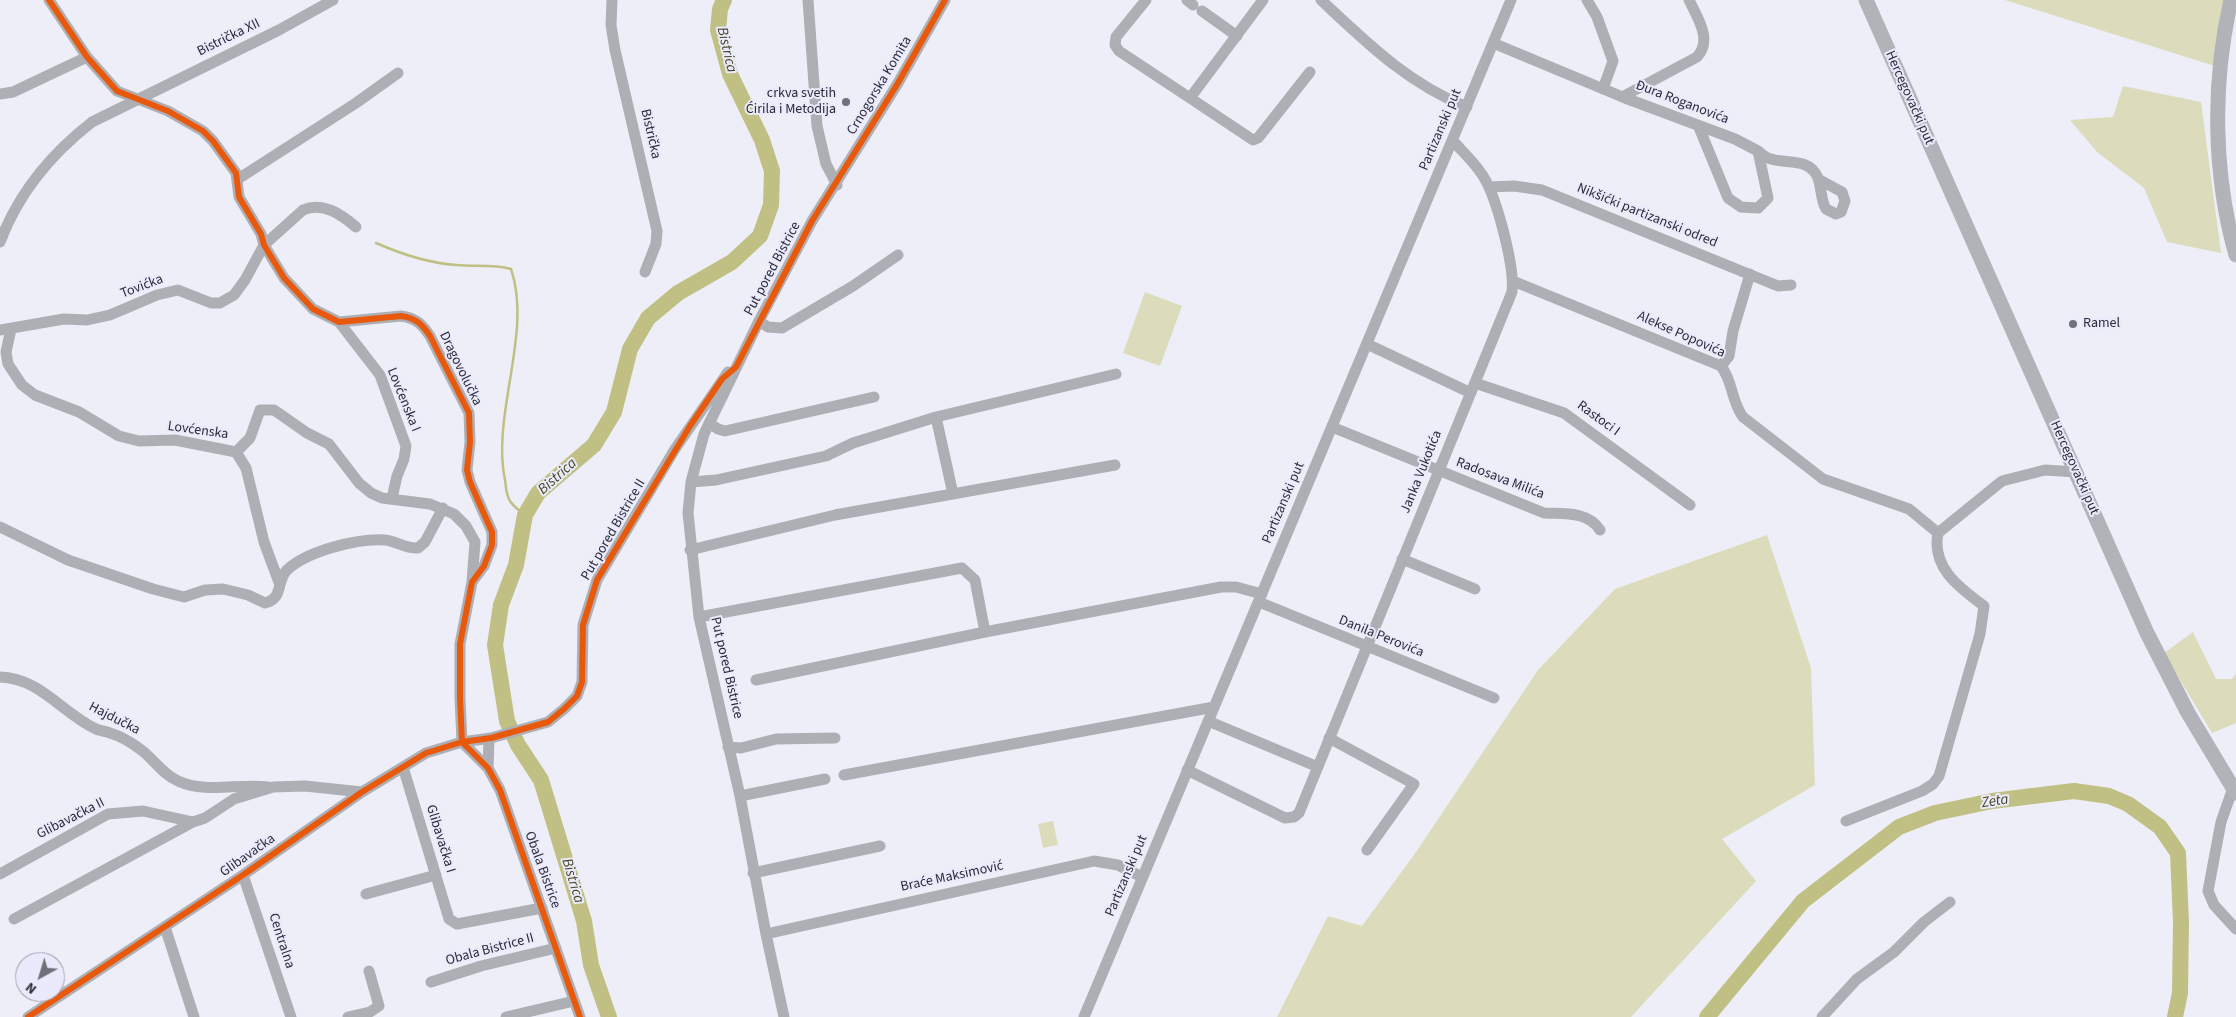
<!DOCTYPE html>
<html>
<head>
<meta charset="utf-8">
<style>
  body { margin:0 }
  #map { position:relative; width:2236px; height:1017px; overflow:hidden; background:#eeeef8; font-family:"Source Sans 3",sans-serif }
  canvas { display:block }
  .north { position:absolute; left:15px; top:952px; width:50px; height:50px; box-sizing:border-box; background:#eaeafc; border:1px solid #9e9ead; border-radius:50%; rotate:219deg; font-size:14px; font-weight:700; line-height:20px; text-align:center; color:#2b2c36 }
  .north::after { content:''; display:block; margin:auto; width:18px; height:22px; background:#6f707a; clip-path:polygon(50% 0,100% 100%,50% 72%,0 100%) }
</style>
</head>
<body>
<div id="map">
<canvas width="2236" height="1017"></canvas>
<div class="north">N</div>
</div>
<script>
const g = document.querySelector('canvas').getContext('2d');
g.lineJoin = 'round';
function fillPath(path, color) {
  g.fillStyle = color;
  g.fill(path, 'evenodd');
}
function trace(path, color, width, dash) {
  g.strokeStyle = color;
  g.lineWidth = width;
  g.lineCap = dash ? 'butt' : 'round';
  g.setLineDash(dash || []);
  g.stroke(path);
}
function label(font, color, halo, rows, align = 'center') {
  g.font = font + ' "Source Sans 3",sans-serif';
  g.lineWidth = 4;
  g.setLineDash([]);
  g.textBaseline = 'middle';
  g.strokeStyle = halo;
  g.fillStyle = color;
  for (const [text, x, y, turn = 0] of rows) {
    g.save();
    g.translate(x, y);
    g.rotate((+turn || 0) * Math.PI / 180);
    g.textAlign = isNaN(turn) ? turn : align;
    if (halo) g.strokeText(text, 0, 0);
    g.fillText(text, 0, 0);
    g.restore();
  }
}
const green = new Path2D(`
  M2005,0h227l-11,68z
  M2123,86l78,16 20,151 -54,-11 -23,-54 -47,-36 -27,-32 43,-3z
  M1145,292l37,14 -22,60 -37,-13z
  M1767,535l44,133 4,117 -93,54 34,42 -125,136h-354l51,-101 34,10 54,-74 122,-182 77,-81z
  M2193,632l23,47h16l4,-5v49l-24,10 -48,-80z
  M1053,821l5,24 -15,3 -5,-24z`);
const stream = new Path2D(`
  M376,243c25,11 52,20 80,22 19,2 36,-1 55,4 22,63 -20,146 -6,211 1,6 1,14 4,19 2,6 11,12 16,16`);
const river = new Path2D(`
  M609,1017l-18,-52 -7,-44 -43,-141 -23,-35 -11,-24 -12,-76 6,-40 15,-40 9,-50 13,-22 56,-48 20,-33 16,-63 18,-31 30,-25 54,-31 28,-26 11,-31 1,-34 -10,-31 -32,-66 -12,-44 2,-21 4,-9
  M1707,1017l96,-116 96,-74 36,-14 57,-12 82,-10 35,5 19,8 32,23 18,26 3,69 -1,71 -5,24`);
const minor = new Path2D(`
  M49,0l38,57 30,34 51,20 35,20 10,10 23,32 3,24 22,37 3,11 20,33 29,31 26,13 62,-6c15,2 21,8 29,20l39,77 1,29 -3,28 3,12 22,50v13l-8,21 -12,16 -12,62v54l2,44
  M612,0l-1,25 4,25 42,181 -1,13 -11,28
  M808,0l9,126 9,38 11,21
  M1146,0l-30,37 -1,8 4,6 71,47 73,-98
  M1187,0l6,5
  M1321,0c45,42 87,84 146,107
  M1587,0l10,17 16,44 -10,28
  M1202,11l35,25
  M1493,43l132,55 110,41 23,12 10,47 -10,10 -17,-1 -13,-9 -30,-73
  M0,94l13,-2 74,-35
  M1622,97l75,-40c16,-17 0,-40 -8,-57
  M1190,98l63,42 5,-2 52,-66
  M1758,151c4,3 8,7 13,8 16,5 37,-1 46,17 5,10 3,23 9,33l10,5 5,-2 4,-11 -3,-9 -24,-13
  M238,179l118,-76 42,-30
  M1489,187l25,-1 28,4 236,96 13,-1
  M0,242c18,-48 51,-88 92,-120l187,-92 54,-30
  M1513,281l208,85c12,15 10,35 22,51l80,62 86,30 29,24
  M759,321l9,6 14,1 71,-42 45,-31
  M339,322l41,53 26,71 -2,13 -7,17 -5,22
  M11,329l-5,23 2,12 14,21 13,10 44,17 40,24 20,5 36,-1 61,12 14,-14 10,-28h14l33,23 22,11 30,39 12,10 11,5 48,6 24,10 12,12 9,16 -3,40
  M0,330l64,-11 23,1 23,-5 47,-20 21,-5 33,13h9l14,-8 11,-15 19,-35 39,-35c20,-9 39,5 53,17
  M1367,344l104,49
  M1721,366l8,-10 4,-25 17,-57
  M1475,383l89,30 126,92
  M936,417l17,77
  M709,423l9,6 7,2 149,-34
  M1332,427l212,86c20,1 44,-2 56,17
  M236,452l10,16 18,74 16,43
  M691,482l25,-2 110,-24 27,-13 83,-26 180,-43
  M0,527l68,33 85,29 31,8 21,-7 18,-1 25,6 17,8c19,-5 11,-22 22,-33 20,-19 71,-32 98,-30 11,1 21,9 33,8l7,-6 18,-34
  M690,550l145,-35 280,-50
  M1402,559l73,30
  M1259,602l235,96
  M699,617l263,-49 13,12 10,52
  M0,677c40,1 62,36 96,52 4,2 10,2 14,4 10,3 22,10 30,16 14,10 22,25 38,32 28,13 61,2 90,6
  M756,680l229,-48 236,-45h15l26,7
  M1208,721l110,46
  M1329,738l85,46 -47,66
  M462,742l26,26 12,22 80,227
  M728,747l13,1 35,-9 59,-1
  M403,767l46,152 8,5 85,-16
  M488,768l1,-29
  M1187,770l98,48 9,-1 5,-4 213,-521c3,-25 -16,-99 -31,-119 -8,-12 -19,-22 -28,-32
  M844,775l370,-68
  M2233,788l-12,34 -13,69 6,14 22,24
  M740,796l85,-17
  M1846,821l76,-30 11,-7 6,-8 41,-142 4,-28c-24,-18 -53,-38 -46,-73l64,-52 43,-11 31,2
  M753,873l127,-27
  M0,874l108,-60 35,-3 50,11 12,-4 29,-19 39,-12 32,-1 57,6
  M243,875l48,142
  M366,894l70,-19
  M14,919l179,-97
  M165,927l29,90
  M766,934l328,-73 24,4 24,12
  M431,982l50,-16 75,-18
  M28,1017l215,-142 119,-83 64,-39 36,-11 29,-4 57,-16 16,-13 13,-13 5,-14 1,-57 14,-45 78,-131 53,-77
  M348,1017l22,-5 9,-6 -10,-35
  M506,1017l68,-16
  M784,1017l-18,-83 -26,-138 -41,-179 -11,-104 3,-31 13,-48 55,-113 53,-100 86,-138 47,-83
  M1084,1017l427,-1017
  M1822,1017l35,-38 37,-27 30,-30 26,-20`);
const major = new Path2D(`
  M1866,0l281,633 41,80 48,80
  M2231,0c-19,82 -18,174 5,255`);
const cycleway = new Path2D(`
  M49,0l38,57 30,34 51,20 35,20 10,10 23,32 3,24 22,37 3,11 20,33 29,31 26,13 62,-6c15,2 21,8 29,20l39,77 1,29 -3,28 3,12 22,50v13l-8,21 -12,16 -12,62v54l2,44
  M462,742l26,26 12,22 80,227
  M28,1017l215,-142 119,-83 64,-39 36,-11 29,-4 57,-16 16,-13 13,-13 5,-14 1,-57 14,-45 93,-154 32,-47 14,-12 76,-146 86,-138 47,-83`);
const markers = [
  [846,102,5,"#6f707a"],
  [2073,324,5,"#6f707a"]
];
const streetNames = [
  ["Bistrička XII",229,38,-26],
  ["Crnogorska Komita",880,86,-59],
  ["Hercegovački put",1909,98,66],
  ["Đura Roganovića",1682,103,21],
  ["Partizanski put",1441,130,-67],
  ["Bistrička",650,134,77],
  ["Nikšićki partizanski odred",1647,216,22],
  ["Put pored Bistrice",773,269,-62],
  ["Tovićka",142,287,-21],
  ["Alekse Popovića",1681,335,24],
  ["Dragovolučka",460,369,64],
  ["Lovćenska I",403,400,68],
  ["Rastoci I",1598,419,36],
  ["Lovćenska",198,431,8],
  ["Hercegovački put",2074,468,66],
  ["Janka Vukotića",1422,472,-68],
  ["Radosava Milića",1500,479,21],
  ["Partizanski put",1284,503,-67],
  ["Put pored Bistrice II",614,530,-60],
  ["Danila Perovića",1381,637,22],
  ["Put pored Bistrice",726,668,77],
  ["Hajdučka",114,719,27],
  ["Glibavačka II",71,819,-27],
  ["Glibavačka I",440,839,73],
  ["Glibavačka",248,856,-35],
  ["Obala Bistrice",542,870,70],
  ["Partizanski put",1127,876,-67],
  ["Braće Maksimović",952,877,-12],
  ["Centralna",281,941,72],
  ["Obala Bistrice II",490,950,-15]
];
const poiNames = [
  ["crkva svetih",836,94],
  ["Ćirila i Metodija",836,110],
  ["Ramel",2083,324,"left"]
];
const waterNames = [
  ["Bistrica",726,50,77],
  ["Bistrica",558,477,-42],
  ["Zeta",1995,802,-9],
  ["Bistrica",572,881,73]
];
fillPath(green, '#dcdcbc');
trace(stream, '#c0c084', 2.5);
trace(river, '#c0c084', 16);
trace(minor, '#aeafb5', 11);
trace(major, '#b2b2b9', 15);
trace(cycleway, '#e8590c', 6);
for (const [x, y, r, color] of markers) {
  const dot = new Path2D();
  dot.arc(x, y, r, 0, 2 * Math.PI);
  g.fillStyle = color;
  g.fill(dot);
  trace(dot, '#eaeafc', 2);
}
label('14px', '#2b2c36', '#eaeafc', streetNames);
label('14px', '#2b2c36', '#eaeafc', poiNames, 'right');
label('italic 15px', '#46451f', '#eaeafc', waterNames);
</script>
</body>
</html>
